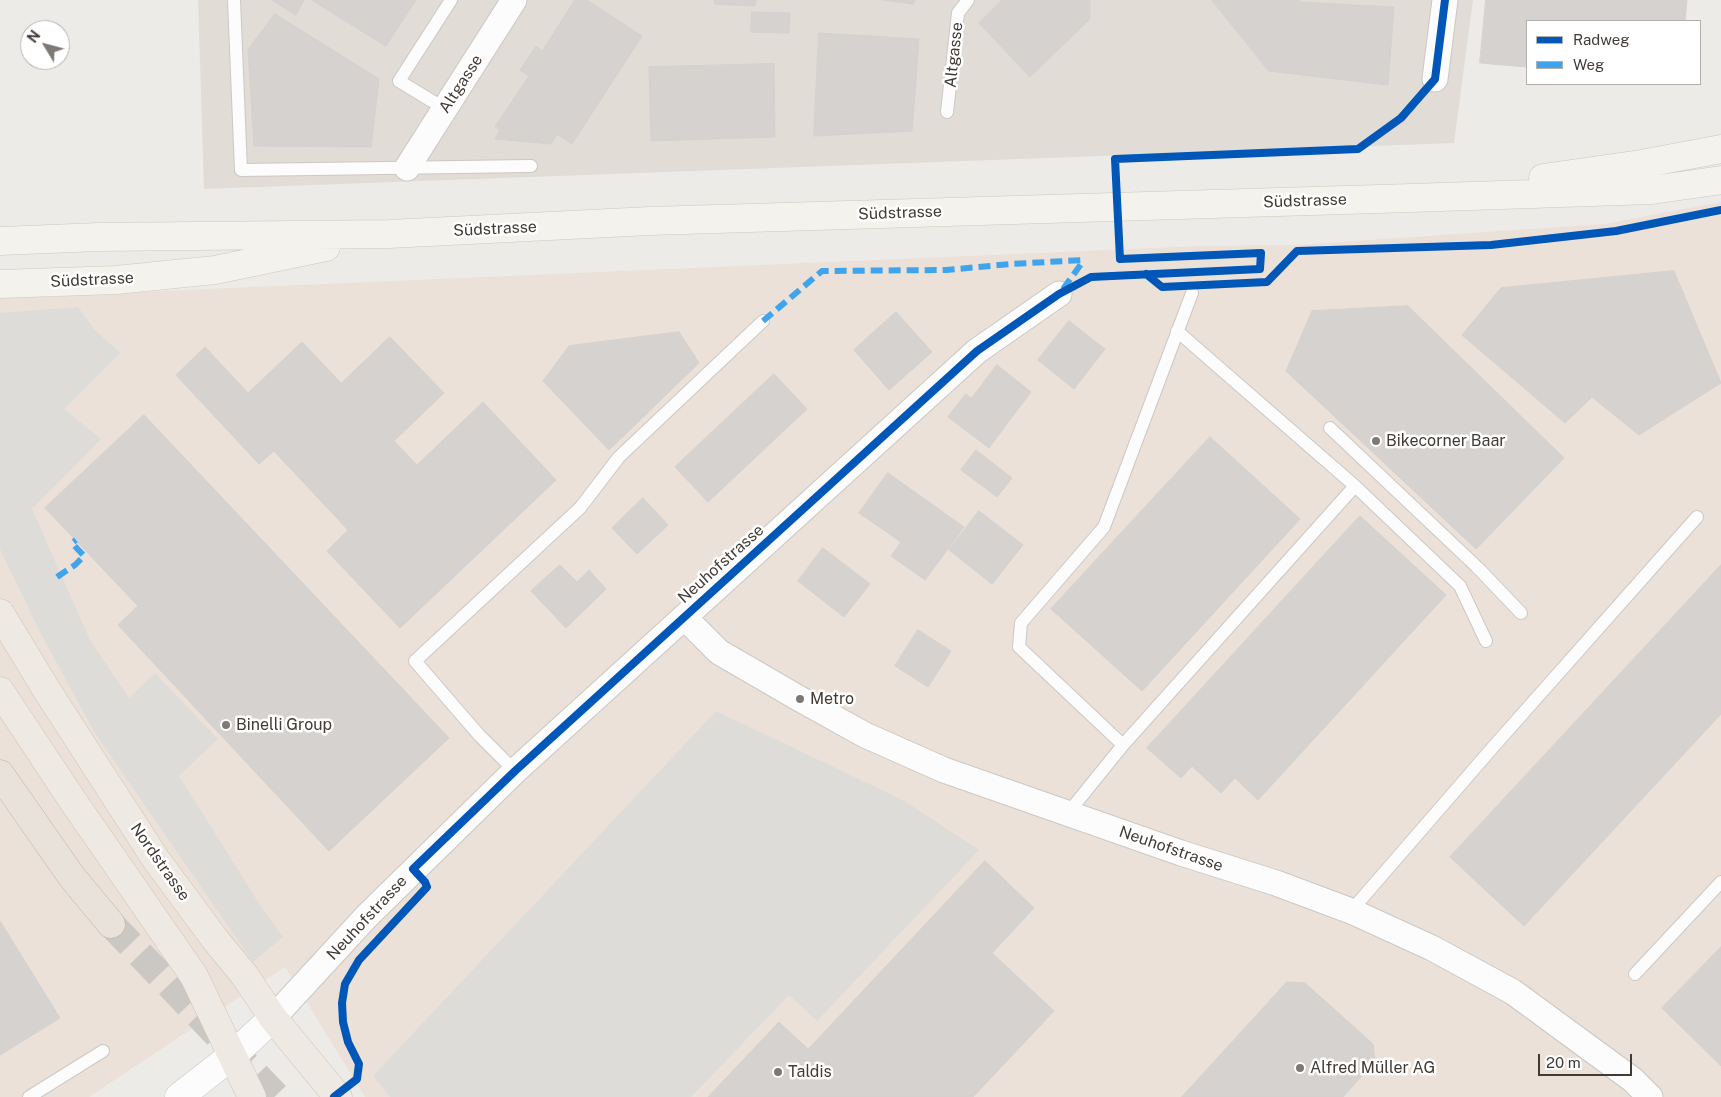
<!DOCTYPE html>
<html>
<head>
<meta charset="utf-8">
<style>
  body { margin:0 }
  #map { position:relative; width:1721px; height:1097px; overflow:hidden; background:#edebe8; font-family:"Public Sans",sans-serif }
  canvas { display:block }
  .legend { position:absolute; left:1526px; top:20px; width:175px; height:65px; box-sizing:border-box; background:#fff; border:1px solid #b3b1ae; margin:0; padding:6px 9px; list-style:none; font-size:15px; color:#423b35 }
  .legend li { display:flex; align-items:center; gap:10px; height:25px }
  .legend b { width:25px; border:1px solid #b3b1ae }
  .north { position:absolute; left:20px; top:20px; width:50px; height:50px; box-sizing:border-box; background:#fff; border:1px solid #b3b1ae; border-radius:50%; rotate:307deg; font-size:14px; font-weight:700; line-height:20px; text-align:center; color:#423b35 }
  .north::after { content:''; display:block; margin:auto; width:18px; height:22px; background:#7e7974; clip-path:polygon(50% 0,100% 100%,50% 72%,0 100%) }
  .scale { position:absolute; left:1538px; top:1054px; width:94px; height:22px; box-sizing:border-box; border:2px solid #423b35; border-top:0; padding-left:6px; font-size:15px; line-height:18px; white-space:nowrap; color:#423b35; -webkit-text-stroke:4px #fff; paint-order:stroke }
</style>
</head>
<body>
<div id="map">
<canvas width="1721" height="1097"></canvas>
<ul class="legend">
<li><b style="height:6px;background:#0057b8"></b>Radweg</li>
<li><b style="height:6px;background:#3fa4eb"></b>Weg</li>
</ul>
<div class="north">N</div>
<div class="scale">20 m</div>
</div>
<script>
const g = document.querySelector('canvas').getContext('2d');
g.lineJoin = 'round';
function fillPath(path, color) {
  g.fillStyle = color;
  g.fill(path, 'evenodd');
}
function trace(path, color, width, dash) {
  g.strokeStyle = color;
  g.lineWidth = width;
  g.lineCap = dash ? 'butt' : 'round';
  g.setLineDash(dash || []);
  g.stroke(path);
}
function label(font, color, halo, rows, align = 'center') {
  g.font = font + ' "Public Sans",sans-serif';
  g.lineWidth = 5;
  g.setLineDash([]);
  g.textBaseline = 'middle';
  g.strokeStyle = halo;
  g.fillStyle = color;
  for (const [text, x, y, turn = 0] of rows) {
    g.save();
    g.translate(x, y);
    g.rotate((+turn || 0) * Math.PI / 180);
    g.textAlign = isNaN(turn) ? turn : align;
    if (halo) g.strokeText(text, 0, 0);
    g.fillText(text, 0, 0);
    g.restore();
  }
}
const residential = new Path2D(`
  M198,0h1275l-19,143 -1250,46z`);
const commercial = new Path2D(`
  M1721,202v895h-1356l-80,-130 -196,130h-89v-799l1199,-52 97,-1 308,-21z`);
const parking = new Path2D(`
  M78,307l16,22 26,24 -56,56 37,30 -69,70 58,131 39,58 26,-25 63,66 -39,37 81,129 23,32 -30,25 -158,-229 -55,-101 -40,-83v-236z
  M716,711l187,89 76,50 -162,171 -28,-26 -98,102h-301l-17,-21z`);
const building = new Path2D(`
  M272,0h32l-8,15z
  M312,0h104l-30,46z
  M575,0h12l55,36 -70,108 -15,-10 -6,10 -56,-5 5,-9 -5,-3 34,-51 -9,-6 16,-24 6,5z
  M715,0h41l-1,6 -40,-2z
  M883,0h32l-1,4z
  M1002,0h88v19l-60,58 -51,-54z
  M1212,0h87l2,2 93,5 -6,78 -119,-14z
  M1486,0h201l-2,21h-158v46l-47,-4z
  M752,12l38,1 -1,20 -38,-1z
  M275,14l104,65 -8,68 -117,-1 -6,-96z
  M819,33l100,6 -7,92 -98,5z
  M774,64l1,73 -124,4 -2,-74z
  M1674,271l47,112 -82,52 -47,-38 -27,26 -103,-88 39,-47z
  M1408,306l156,152 -88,91 -190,-178 26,-60z
  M896,312l36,40 -43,38 -35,-40z
  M1069,321l36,28 -31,40 -36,-29z
  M679,332l20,31 -90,87 -66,-69 26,-35z
  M390,337l54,56 -50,48 23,24 66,-63 73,78 -156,148 -73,-77 21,-21 -74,-79 -15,13 -83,-89 29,-28 43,46 54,-51 39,41z
  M997,365l34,27 -25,33 -34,-27z
  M774,374l33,35 -99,93 -33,-35z
  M966,394l40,31 -17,23 -41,-31z
  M144,415l305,323 -120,113 -211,-226 20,-19 -93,-98z
  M1210,437l90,82 -158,172 -91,-82z
  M976,450l36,28 -15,19 -36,-27z
  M888,473l76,54 -39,53 -34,-24 10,-14 -42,-29z
  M643,498l25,27 -31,29 -25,-26z
  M979,511l44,34 -31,39 -43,-34z
  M1360,516l86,79 -188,205 -23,-22 -14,15 -29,-27 -11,12 -34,-30z
  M823,548l47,36 -26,33 -46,-36z
  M560,565l17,17 12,-12 17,19 -40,39 -35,-37z
  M1721,565v149l-197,212 -74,-69z
  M918,630l33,21 -23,36 -33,-21z
  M985,861l49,47 -42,45 62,58 -81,86h-265l71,-75 29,27z
  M0,921l60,97 -60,37z
  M1721,947v119l-59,-58z
  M1287,982l18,1 68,61 2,17 -32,36h-161z`);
const motorwayTunnel = new Path2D(`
  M111,924l166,173`);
const service = new Path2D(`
  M234,0l7,170 290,-4
  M445,109l-46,-28 52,-81
  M947,112l11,-99 10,-13
  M1330,428l147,139 44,46
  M1355,486l105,100 26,55
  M1123,745l232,-259 -178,-155
  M515,771l-36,-36 -64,-74 165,-153 39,-51 144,-136
  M1068,813l55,-68 -104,-98 2,-24 83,-96 88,-234
  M1351,911l143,-165 203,-229
  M1635,974l86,-92
  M29,1097l74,-46`);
const minor = new Path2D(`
  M1435,79l10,-79
  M407,168l107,-168
  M684,617l35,35 81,47 65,36 79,35 237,83 95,30 75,28 81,37 81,44 120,88 17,17
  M273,1018l94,-102 148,-145 462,-420 82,-57`);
const tertiary = new Path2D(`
  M179,1097l54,-42 40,-37`);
const secondary = new Path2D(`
  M1543,178l98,-14 80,-15
  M0,241l99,-4 290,-3 261,-13 761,-23 241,-8 69,-10
  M0,284l116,-4 99,-10 111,-23`);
const primary = new Path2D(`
  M0,613l46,76 109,169 59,80 31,38 28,42 65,79
  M0,691l73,110 121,175 58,121`);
const motorway = new Path2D(`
  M0,774l72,103 39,47`);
const quiet = new Path2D(`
  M1063,289l21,-29
  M763,321l59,-50 124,-1 65,-6 73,-4
  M57,577l18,-12 9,-9 -12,-13 4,-3`);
const cycleway = new Path2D(`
  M1146,274l16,13 105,-5 30,-31 194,-6 125,-14 105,-21
  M334,1097l23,-18 2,-15 -11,-22 -5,-20 -1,-19 3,-19 14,-24 68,-73 -2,-5 -12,-13 102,-98 462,-420 82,-57 32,-17 169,-8 1,-16 -141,6 -5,-100 243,-10 43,-31 34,-39 10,-79`);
const markers = [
  [1376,441,5,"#7e7974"],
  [800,699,5,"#7e7974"],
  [226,725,5,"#7e7974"],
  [1300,1068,5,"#7e7974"],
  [778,1072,5,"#7e7974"]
];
const streetNames = [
  ["Altgasse",954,55,-84],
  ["Altgasse",461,84,-57],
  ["Südstrasse",1305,201,-2],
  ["Südstrasse",900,213,-2],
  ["Südstrasse",495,229,-3],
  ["Südstrasse",92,280,-3],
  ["Neuhofstrasse",721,564,-42],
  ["Neuhofstrasse",1171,849,19],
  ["Nordstrasse",160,862,55],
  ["Neuhofstrasse",367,918,-47]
];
const poiNames = [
  ["Bikecorner Baar",1386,441],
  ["Metro",810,699],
  ["Binelli Group",236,725],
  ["Alfred Müller AG",1310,1068],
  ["Taldis",788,1072]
];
fillPath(residential, '#e1dcd5');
fillPath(commercial, '#ece1d8');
fillPath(parking, '#dedcd9');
fillPath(building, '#d5d2cf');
trace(building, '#d5d1ce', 1);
trace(motorwayTunnel, '#cbc8c4', 28, [28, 14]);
trace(service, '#cbc8c5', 14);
trace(minor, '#cbc8c5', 27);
trace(tertiary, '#cbc8c5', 29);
trace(secondary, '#ccc7bf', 29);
trace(primary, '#cec4b7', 29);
trace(motorway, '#c2b4a6', 29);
trace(service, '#fcfcfc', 12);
trace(minor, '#fcfcfc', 25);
trace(tertiary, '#fcfcfc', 28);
trace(secondary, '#f4f2ed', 28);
trace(primary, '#efe9e3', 28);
trace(motorway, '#e9e2da', 28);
trace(quiet, '#3fa4eb', 6, [12, 6]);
trace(cycleway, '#0057b8', 8);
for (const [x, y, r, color] of markers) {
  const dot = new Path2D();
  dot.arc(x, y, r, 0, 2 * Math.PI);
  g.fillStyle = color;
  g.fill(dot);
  trace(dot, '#fff', 2);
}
label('16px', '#423b35', '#fff', streetNames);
label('16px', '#423b35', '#fff', poiNames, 'left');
</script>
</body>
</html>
